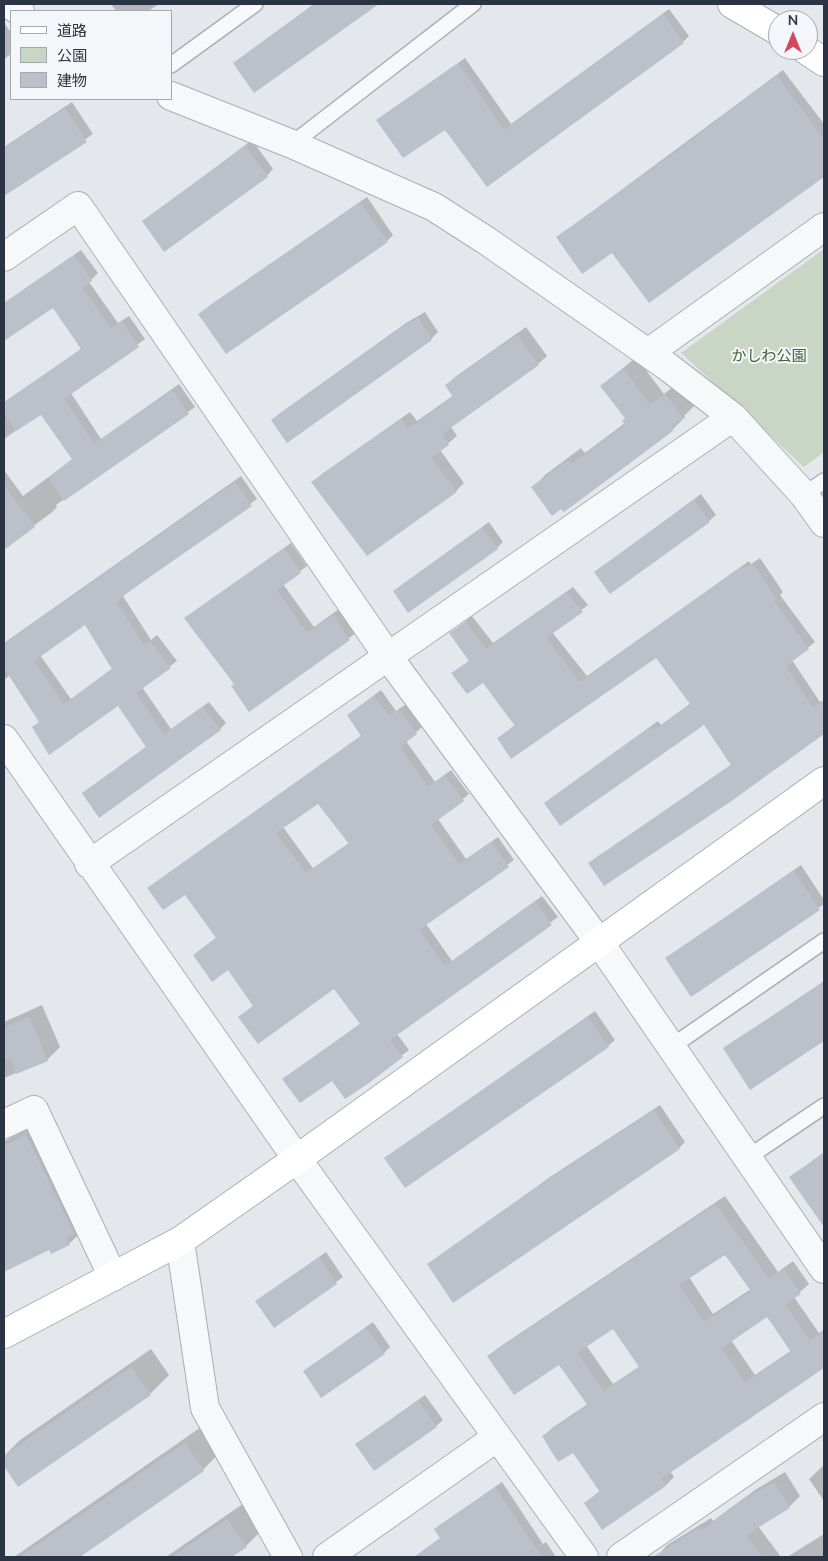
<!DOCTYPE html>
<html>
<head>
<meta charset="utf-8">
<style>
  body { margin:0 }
  #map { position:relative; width:828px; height:1561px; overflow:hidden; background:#e4e7ec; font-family:"Nunito Sans","Noto Sans JP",sans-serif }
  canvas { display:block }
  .frame { position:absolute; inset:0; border:5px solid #2b3445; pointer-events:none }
  .legend { position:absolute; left:10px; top:10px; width:162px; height:90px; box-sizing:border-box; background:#f4f6f9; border:1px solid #a4a8b1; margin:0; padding:6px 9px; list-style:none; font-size:15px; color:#2b3445 }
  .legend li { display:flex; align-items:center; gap:10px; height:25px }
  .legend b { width:25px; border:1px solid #a4a8b1 }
  .north { position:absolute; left:768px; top:10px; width:50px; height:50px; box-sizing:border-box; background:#f4f6f9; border:1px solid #a4a8b1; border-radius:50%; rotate:0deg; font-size:14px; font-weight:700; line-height:20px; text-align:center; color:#2b3445 }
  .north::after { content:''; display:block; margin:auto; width:18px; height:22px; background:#d1495b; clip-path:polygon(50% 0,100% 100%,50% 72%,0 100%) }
</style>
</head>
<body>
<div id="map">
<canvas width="828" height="1561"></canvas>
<div class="frame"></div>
<ul class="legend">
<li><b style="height:6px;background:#fff"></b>道路</li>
<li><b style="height:14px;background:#c9d6c5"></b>公園</li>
<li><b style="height:14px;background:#bbc0ca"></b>建物</li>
</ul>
<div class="north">N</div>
</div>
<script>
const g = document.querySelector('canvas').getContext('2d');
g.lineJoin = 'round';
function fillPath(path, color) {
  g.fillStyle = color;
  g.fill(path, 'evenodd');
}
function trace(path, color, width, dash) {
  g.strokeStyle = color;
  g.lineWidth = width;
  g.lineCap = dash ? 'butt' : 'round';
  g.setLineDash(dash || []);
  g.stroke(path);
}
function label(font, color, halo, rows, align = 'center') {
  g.font = font + ' "Nunito Sans","Noto Sans JP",sans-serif';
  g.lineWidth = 4;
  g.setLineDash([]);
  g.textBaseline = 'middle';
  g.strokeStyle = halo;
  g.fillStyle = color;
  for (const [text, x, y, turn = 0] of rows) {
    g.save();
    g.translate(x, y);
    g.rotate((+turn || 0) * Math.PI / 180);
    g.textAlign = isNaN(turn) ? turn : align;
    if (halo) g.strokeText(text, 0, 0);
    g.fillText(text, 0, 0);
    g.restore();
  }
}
const green = new Path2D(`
  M824,249v203l-20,15 -123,-114z`);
const shadow = new Path2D(`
  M111,4h48l-11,7h-32z
  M314,4h62l-122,87 -20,-28z
  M669,9l20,27 -6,6 -196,143 -42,-57 -67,-8 87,-62 46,66z
  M4,22l7,11v21l-7,5z
  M783,70l41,54v51l-175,126 -37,-50 -54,-14z
  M72,102l21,32 -89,61v-48z
  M252,140l21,29 -6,7 -123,45z
  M367,197l26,38 -6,6 -181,67z
  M81,250l17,23 -9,9 29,41 11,-7 16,23 -74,54 30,46 78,-55 16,23 -139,98 1,2 -6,6 -47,35v-78l19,26 50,-37 -32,-46 -37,26v-35l78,-56 -29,-42 -49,34v-37z
  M425,312l13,20 -7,7 -143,102 -16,-21 7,-6 127,-91z
  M526,327l21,29 -9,8 -87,63 6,9 -17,14 24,33 -8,8 -143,-8 9,-9 88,-62 7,9 37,-26 -7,-10 8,-8z
  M636,357l28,37 14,-11 17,22 -11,11 1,1 -13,13 -139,58 12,-13 36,-27 4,5 40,-30 2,-5 -25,-32z
  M241,476l16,23 -134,97 28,44 6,-5 20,26 -35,26 29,42 38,-27 17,21 -6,6 -137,65 64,-48 -29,-42 -78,17 -30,-46 -6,5v-37zM85,624l28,44 -42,31 -31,-44z
  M701,494l15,21 -7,6 -114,51z
  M489,522l14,20 -6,6 -103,43z
  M291,543l16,23 -24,18 31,43 25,-18 17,24 -107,77 -13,-26 -51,-66z
  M760,558l23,34 -3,3 35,47 -23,18 28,42 4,-2v32l-92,66 -142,65 142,-99 -27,-41 -160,80 113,-82 3,4 30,-22 -35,-46 -157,81 17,-14 -33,-43 -30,-8 17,-13 -19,-27 21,-17 21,27 80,-56 15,18 -36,27 35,44 162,-115 2,3z
  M381,690l15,21 10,-7 16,23 -16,14 29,41 16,-12 18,24 -31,25 28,40 32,-22 16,23 -88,64 26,37 90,-65 16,21 -161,117 12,16 -64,47 -13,-18h-48l77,-56 -26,-36 -95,30 14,-12 -26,-36 -34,-14 23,-18 -32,-44 -37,-5 214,-153 -14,-20zM318,803l31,40 -36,25 -30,-41z
  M801,865l23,35v4l-133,91 -25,-37z
  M824,981v59l-73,48 -26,-40z
  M42,1005l18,42 -13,13 -43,18v-56z
  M595,1011l20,29 -7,6 -223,112z
  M660,1105l25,37 -6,6 -250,117 121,-88z
  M39,1123l43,108 -13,13 -20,5 -45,22v-130z
  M824,1152v60l-6,4 -27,-39z
  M725,1196l53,76 15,-11 16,23 -15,13 25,36 5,-3v36l-154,105 4,6 -9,9 -80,17 16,-13 -28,-39 -30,-14 9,-9 36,-24 -29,-41 -70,-7 9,-8zM725,1253l26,36 -38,25 -24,-37zM767,1315l25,35 -37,25 -24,-35zM613,1328l27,38 -27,18 -27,-39z
  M326,1252l17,25 -68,49 -18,-25z
  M373,1322l17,25 -6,6 -80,18z
  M151,1349l18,26 -19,19 -131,91 -15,-21v-8l16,-16z
  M425,1395l18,25 -7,6 -80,18z
  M204,1425l18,25 -19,20 -126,87h-63z
  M824,1465v36l-15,-22z
  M785,1472l15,24 -11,11 -31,19 23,31h-124l10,-12 44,-27 2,3 42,-31z
  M502,1482l41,62 3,-2 10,15h-101l-20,-28z
  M247,1501l18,26 -19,19 -16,11h-64z
  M824,1534v23h-37z`);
const building = new Path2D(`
  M314,4h65l-125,89 -21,-30z
  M663,14l21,29 -197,144 -42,-57 -42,28 -27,-38 82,-57 46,67z
  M776,75l48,64v38l-175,126 -37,-50 -30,21 -26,-37 117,-83z
  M65,108l22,34 -83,54v-48z
  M245,146l23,31 -104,75 -22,-31z
  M360,202l28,40 -162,112 -28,-40z
  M74,255l18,26 -10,6 29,41 11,-7 17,26 -75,52 30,45 78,-54 17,24 -125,87 -16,-23 24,-19 -31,-44 -25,16 -12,-18v-11l77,-53 -28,-41 -49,33v-38z
  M418,318l14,22 -145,103 -16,-23 128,-91z
  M517,335l22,30 -97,69 7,11 -18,13 26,34 -90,64 -56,-74 90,-63 7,10 45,-32 -8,-12z
  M623,368l27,37 15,-11 18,24 -12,9 2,4 -63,47 -46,34 -3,-3 -9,7 -21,-29 37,-27 4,4 53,-39 -3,-4 3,-3 -25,-32z
  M235,482l17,24 -134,93 1,2 -2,2 27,42 6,-4 21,27 -35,25 28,41 38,-27 19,23 -122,88 -17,-25 64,-46 -28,-41 -69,49 -17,-28 7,-5 -35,-54v-24zM85,625l27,44 -48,35 -30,-43z
  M4,485l31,42 -31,23z
  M694,500l16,22 -100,72 -16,-22z
  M482,527l16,22 -90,64 -15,-22z
  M284,548l17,25 -24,17 30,43 26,-18 17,25 -101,72 -18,-26 3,-2 -50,-66z
  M753,563l24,37 -3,1 35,48 -23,17 27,42 11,-8v34l-91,66 -129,86 -16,-23 143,-98 -27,-40 -144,101 -16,-23 107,-77 3,4 36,-26 -34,-46 -145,101 -14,-21 18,-12 -32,-43 -16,11 -16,-21 18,-12 -20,-28 17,-11 20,27 80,-57 17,20 -37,26 34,44 162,-116 2,3z
  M374,696l15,20 10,-7 18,25 -17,13 28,40 16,-12 20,26 -33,24 28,39 32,-22 18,25 -90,63 26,36 90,-65 17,24 -162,115 13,17 -34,26 -24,16 -13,-18 -32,22 -18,-24 78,-55 -26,-35 -76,55 -20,-27 15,-11 -25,-36 -16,12 -19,-27 23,-17 -31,-43 -22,15 -16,-22 214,-152 -14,-21zM318,804l31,40 -43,29 -30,-40z
  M794,871l26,39 -129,87 -26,-39z
  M824,982v59l-74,49 -27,-42z
  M29,1017l19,44 -32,13 -6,-16 -6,2v-32z
  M588,1017l21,30 -204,141 -21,-30z
  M654,1110l26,39 -227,154 -26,-39 115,-81z
  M26,1135l48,99 -8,3 4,8 -19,9 -2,-4 -45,22v-126z
  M824,1153v74l-35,-50z
  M716,1204l53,75 15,-10 17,25 -16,10 25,37 14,-10v37l-163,111 5,7 -64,44 -18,-27 16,-11 -27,-39 -15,9 -16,-26 46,-30 -29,-41 -45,30 -27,-39zM725,1255l26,36 -47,31 -25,-37zM767,1317l24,35 -46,31 -23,-35zM613,1329l26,38 -35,24 -27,-38z
  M319,1257l18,27 -63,44 -19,-27z
  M366,1328l19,26 -64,44 -18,-27z
  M131,1367l20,28 -133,92 -14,-21v-10z
  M418,1401l19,26 -63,44 -19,-27z
  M185,1443l19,28 -124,86h-60z
  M774,1482l16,26 -44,27 17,22h-110l47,-30 2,4 41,-31z
  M495,1487l47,70h-128l26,-19 -6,-9z
  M227,1519l20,28 -15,10h-60z`);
const lane = new Path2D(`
  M171,65l84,-61
  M292,144l181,-140
  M804,495l20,-14
  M671,1047l153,-106
  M747,1158l77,-52`);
const street = new Path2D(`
  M8,4l12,7
  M171,96l121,48 142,63 53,34 181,126 65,50 71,78 20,28
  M4,257l74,-51 311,452 210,284 225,327
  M648,353l176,-126
  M4,739l293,420 287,398
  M89,864l644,-447
  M4,1124l30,-14 79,167
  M180,1241l25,167 83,149
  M327,1557l169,-119
  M621,1557l203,-140`);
const secondary = new Path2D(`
  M732,4l46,27
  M806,50l18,12
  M4,1334l176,-93 117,-82 527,-378`);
const parkNames = [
  ["かしわ公園",769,357]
];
fillPath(green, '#c9d6c5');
fillPath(shadow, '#0003');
fillPath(building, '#bbc0ca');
trace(lane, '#a9aeb7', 18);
trace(street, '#a9aeb7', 30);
trace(secondary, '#a9aeb7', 30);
trace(lane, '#f7f8fa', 15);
trace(street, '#f7f8fa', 28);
trace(secondary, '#fff', 28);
label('15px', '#3f6138', '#f4f6f9', parkNames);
</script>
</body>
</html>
